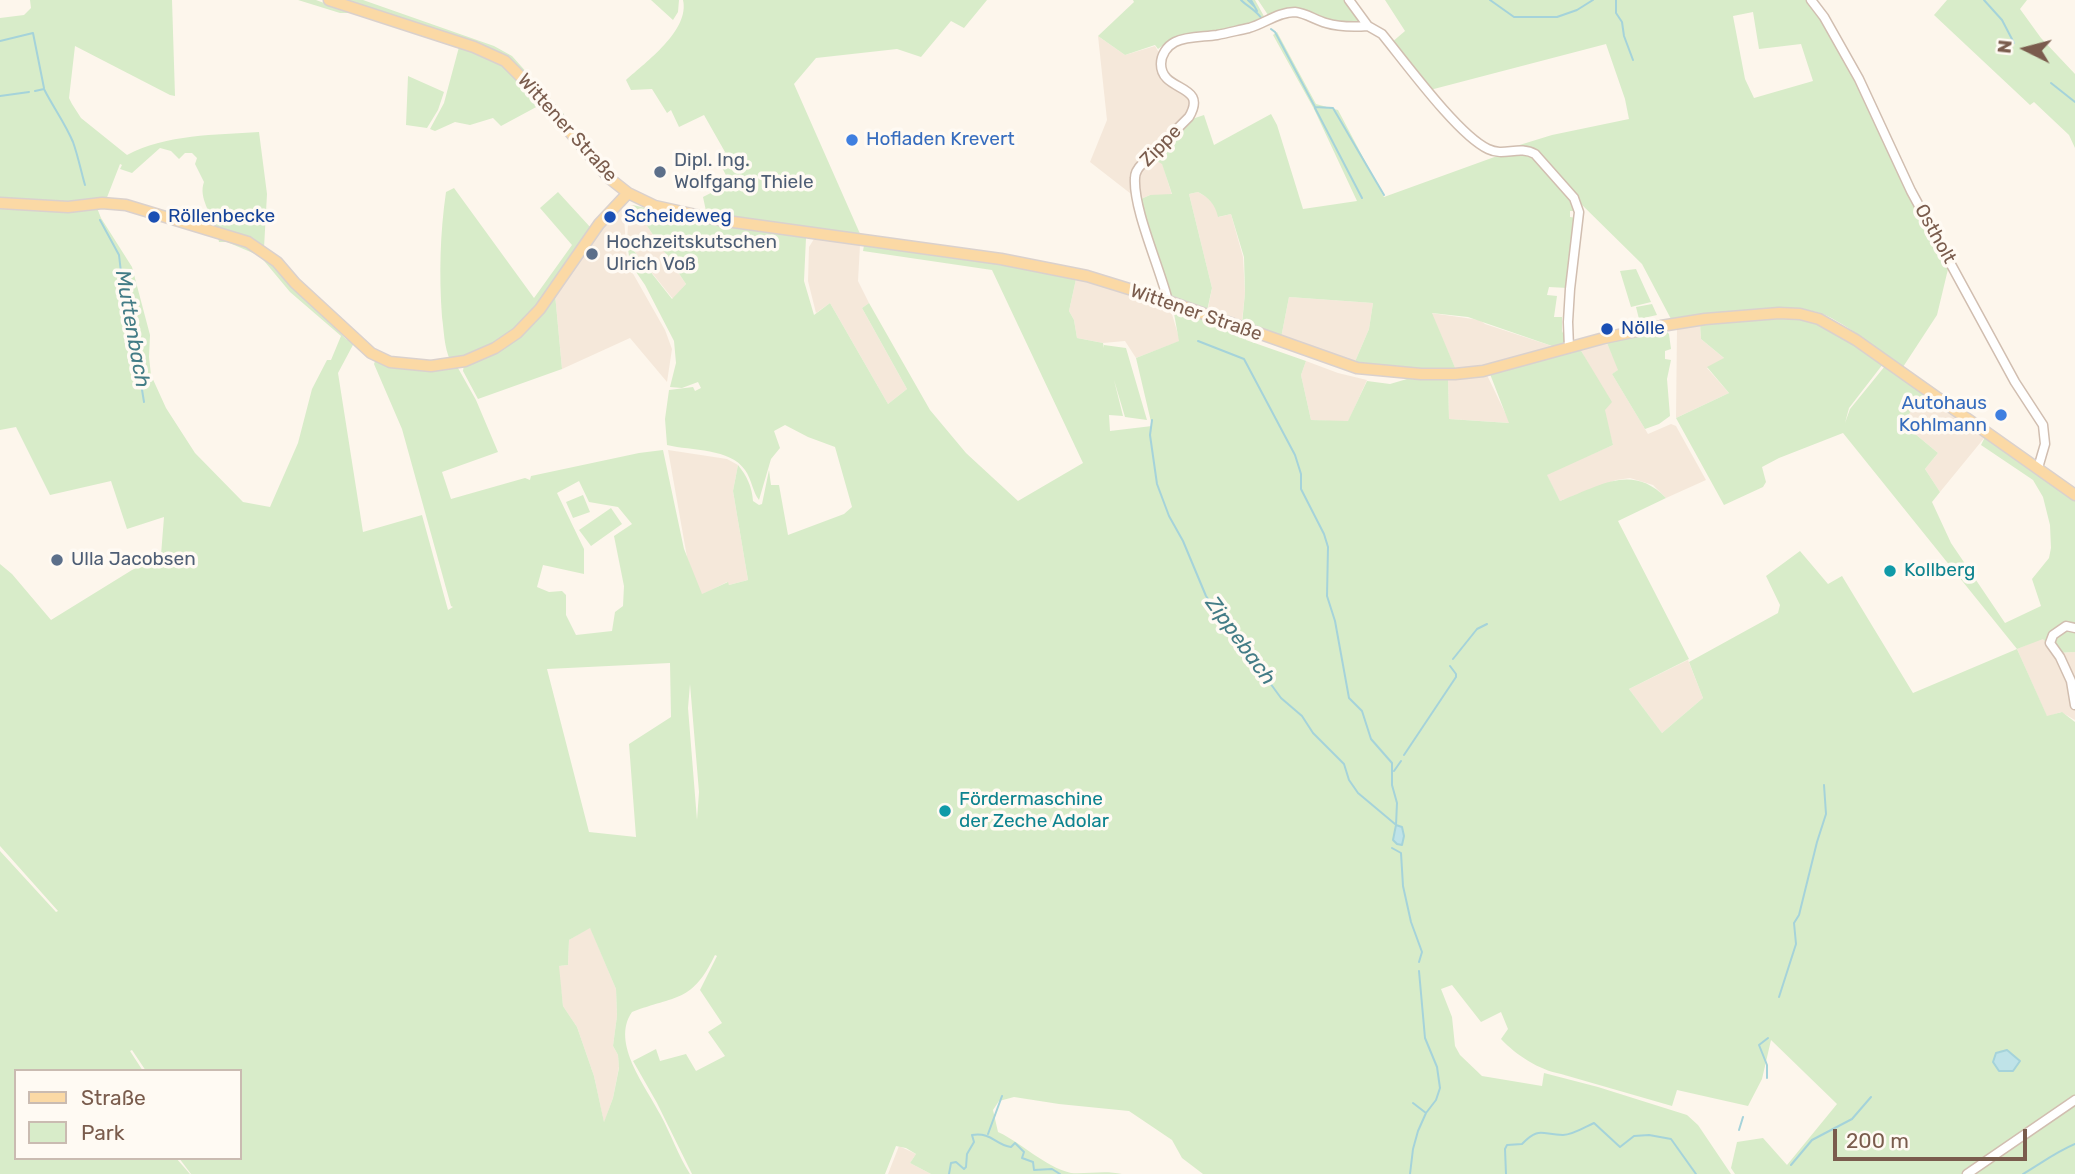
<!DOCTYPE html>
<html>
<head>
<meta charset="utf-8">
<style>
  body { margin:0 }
  #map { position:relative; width:2075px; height:1174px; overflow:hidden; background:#fdf6ec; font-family:Rubik,sans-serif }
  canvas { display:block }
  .legend { position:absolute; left:14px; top:1069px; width:228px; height:91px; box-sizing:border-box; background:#fffaf3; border:2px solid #cabbb1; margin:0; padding:9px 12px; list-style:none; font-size:21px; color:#7a5c4d }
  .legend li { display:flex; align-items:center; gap:14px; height:35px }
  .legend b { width:35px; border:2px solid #cabbb1 }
  .north { position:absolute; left:1991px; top:14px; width:70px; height:70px; -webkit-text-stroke:5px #fffaf3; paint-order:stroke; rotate:276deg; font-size:19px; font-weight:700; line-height:28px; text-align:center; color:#7a5c4d }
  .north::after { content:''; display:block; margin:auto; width:24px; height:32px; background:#7a5c4d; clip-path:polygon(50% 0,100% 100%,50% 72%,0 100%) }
  .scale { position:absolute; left:1833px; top:1129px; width:194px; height:32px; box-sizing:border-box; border:4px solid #7a5c4d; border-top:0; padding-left:9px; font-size:21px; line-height:24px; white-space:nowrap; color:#7a5c4d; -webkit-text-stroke:5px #fffaf3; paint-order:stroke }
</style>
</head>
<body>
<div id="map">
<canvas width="2075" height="1174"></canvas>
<ul class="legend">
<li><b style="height:9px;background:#fbd9a5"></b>Straße</li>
<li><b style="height:19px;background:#d8ecc9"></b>Park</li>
</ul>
<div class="north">N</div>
<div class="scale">200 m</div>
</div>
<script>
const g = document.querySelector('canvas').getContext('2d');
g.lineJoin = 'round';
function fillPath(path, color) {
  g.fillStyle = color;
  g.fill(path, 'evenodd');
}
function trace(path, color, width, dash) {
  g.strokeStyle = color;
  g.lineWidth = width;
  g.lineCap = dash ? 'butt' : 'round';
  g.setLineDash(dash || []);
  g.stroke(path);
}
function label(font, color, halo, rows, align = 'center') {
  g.font = font + ' Rubik,sans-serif';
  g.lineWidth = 7;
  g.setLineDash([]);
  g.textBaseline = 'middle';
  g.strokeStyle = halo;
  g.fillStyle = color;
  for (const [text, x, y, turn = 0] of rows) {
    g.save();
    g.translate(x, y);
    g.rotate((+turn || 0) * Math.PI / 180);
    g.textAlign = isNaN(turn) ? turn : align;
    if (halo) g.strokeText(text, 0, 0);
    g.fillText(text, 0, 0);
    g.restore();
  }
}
const residential = new Path2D(`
  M1098,36l27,19 30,-9 6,10 -2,8 26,28 7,12 -5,11 -51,53 -1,29 -45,-35 17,-42z
  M1153,154l4,7 5,2 10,32h-22l-11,5 -2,-18 4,-14z
  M1198,192l10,6 8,10 3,9 12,-3 12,43 2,36 -3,28 -34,-13 4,-20 -23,-94z
  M633,205l53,79 -13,15 -46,-57 2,-36z
  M621,208l3,8 3,47 38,67 7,19 -5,33 -37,-44 -68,31 -7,-75 59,-82z
  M814,239l46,6 -2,36 11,22 -7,5 45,81 -19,15 -58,-101 -14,10 -8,-32 1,-34z
  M1076,279l92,22 12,40 -44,17 -11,-17 -22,2 -26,-5 -3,-18 -5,-9z
  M1289,297l84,6 -4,26 -15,35 -73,-26z
  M1431,313l49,7 5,4 70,23 -59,17 -40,6z
  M1700,325l1,14 24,20 -18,9 22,25 -53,25 1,-90z
  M1607,343l12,27 -7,4 36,60 23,-10 5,2 30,54 -40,18 -13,-13 -23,-7 -14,2 -56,21 -14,-27 67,-29 -20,-73 -13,-23z
  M1306,361l32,12 29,7 -19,42 -37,-2 -10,-45z
  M1487,375l23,48 -61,-4 -1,-41z
  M1925,393l60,44 -45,55 -15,-23 13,-16 -36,-30z
  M668,450l59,9 11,6 -5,26 15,89 -19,5 -2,-3 -26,13 -14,-38z
  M2043,638l13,15 19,-1v68l-14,-8 -14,5 -30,-68z
  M1688,660l15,38 -41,35 -33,-44z
  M590,927l26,62 1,27 -4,30 5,9 1,12 -6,31 -9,25 -10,-47 -17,-49 -14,-21 -4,-32v-8l9,-1 1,-25z
  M899,1146l17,8 -6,9 21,11h-43z`);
const green = new Path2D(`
  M30,0h142l3,96 -5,-1 -95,-49 -6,52 3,6 9,14 46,37c40,-21 88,-20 132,-23l8,62 -3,54 -50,-20c-2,-15 -16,-30 -10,-46l-9,-18 2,-6 -5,-5h-7l-6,6 -8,-8 -11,-3 -28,25 -12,-4 2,-4 -2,-1 -14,36 -30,3 -76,-4v-181l24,-3 7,-7z
  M298,0h18l35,13h-11z
  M342,0h21l131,46 18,10 52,58 -2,2 -38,-44 -28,-21z
  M651,0h28l-1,12 -5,8z
  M683,0h304l-23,28 -13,-7 -30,36 -24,-8 -81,9 -22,26 67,152 -150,-21 -42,-10 37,6 -3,-14 27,-14 -13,-25 8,-6 -21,-37 -25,12 -8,-17 -4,3 -15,-24 -21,1 -5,-10c20,-18 64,-50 57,-80z
  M1133,0h122l11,20 -11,4 -89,19 -8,6 -3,-4 -30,10 -27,-19 36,-34z
  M1258,0h89l16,23h-27l-31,-10 -37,2z
  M1385,0h423l15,18 22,42 104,205 -12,50 -34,52c-20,-14 -64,-49 -86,-55 -40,-10 -105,3 -146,7l-29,-55 -64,-63 -45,-51 -6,-3h-14l39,-12 77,-16 -4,-20 -19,-55 -176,46 -39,-47 14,-12zM1753,12l6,37 42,-5 12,37 -59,17 -9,-19 -12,-63z
  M1947,0h80l-7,9 21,29 34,36v74l-6,-13 -35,-33 -4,3 -96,-90z
  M1277,32l39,72 22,6 46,87 116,-42 27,-4 47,50 4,10h-8v6l7,1 -9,70 -19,-1 -2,8 10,1 -3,21h8v14l5,10 -1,3 -11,3 -87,-30 -36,-4 24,57 -61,-2 -41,-4 15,-35 4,-26 -84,-6 -8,41 -39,-14 3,-31 -1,-36 -13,-43 -13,3c-3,-13 -9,-19 -20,-25l-9,2 23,94 -5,23 -34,-13 -4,-4 -30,-94 11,-5 22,-1 -10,-30 -5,-3 -4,-7 39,-35 12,-4 10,30 57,-31 6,11 26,84 54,-8 -43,-92 -41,-74z
  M459,47l44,18 37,40 -39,21 -8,-8 -23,7 -15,-3 -20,9 -5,-2 14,-26z
  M408,76l36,16 -6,18 -11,18 -21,-3z
  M454,188l80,110 38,-53 -32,-37 18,-16 33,36c-36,52 -72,123 -141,132 -6,-13 -6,-29 -8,-43 -3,-42 -2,-84 4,-125z
  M633,205l75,18 98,15 -2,43 10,34 16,-12 58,101 19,-15 -45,-81 7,-5 61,107 36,43 52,48 65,-38 -91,-193 -129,-19 1,-6 128,17 84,17 -7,32 5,9 3,18 26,5 1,5v-3l22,3 21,72 -22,-3 -11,-37 9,36 -14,-1 1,16 42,-5 -16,-68 43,-17 -6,-33 75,27 -2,5 60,21 -5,14 10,45 37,1 19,-40 23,3 17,-5 41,-1 1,41 60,4 -19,-49 90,-25 32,53 -7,8 8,35 -66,30 13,26c40,-15 72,-38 106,-3l-48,23 71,138 -60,30 33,44 41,-35 -14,-36 89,-49 2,-8 -14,-29 34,-25 28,33 14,-8 71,117 104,-44 -174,-216 -64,25 -17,9 4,15 -3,5 -39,18 -48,-87 53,-25 -22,-26 17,-9 -23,-19 -1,-15c31,-3 84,-13 114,-3 23,7 49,30 69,43l-34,44 -4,15 5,-14 35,-43 40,27 -23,30 36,30 -13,16 15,23 -8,10 19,41 54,80 36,-17 -9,-27 17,-21 2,-10 -1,-23 -7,-28 -10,-17 -52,-35 4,-8 90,64v151l-19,1 -13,-14 -26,10 30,67 15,-4 13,10v376l-111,76h-229l-4,-6 6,-26 26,-4 24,27 50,-61 -66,-64 -9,39 -14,27 -71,-16 -5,16 -111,-32c-22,-4 -45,-19 -60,-35l7,-10 -7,-17 -20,10 -29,-37 -11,4 11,28 3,29 5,9 22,21 60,10 2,-13 54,14 89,28 11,10 33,49h-528l-21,-16 -10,-18 -43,-29 -70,-7 -45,-7 -15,4 -6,9 5,22c26,12 45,34 73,41 17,1 34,-3 51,1h-191l-21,-11 6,-9 -10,-6 -10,-2 -11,28h-193l-35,-71 -24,-42 23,-12 4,12 26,-7 10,17 29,-15 -17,-24 14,-9 -22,-33 17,-34 -2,-1c-23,48 -39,40 -83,57 -22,31 15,76 28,102 11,20 18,41 30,60h-499l-12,-16h61v-87h-94l-14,-21 -2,1 13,20h-127v87h160l14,16h-190v-323l56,61 2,-1 -58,-65v-282l12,10 39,46 81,-50 29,-15 3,-38 -37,12 -16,-48 -61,14 -34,-68 -16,3v-224l97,2 4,10 31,49 18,68 -1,22 2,18 15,33 29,45 48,49 27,5 28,-64 14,-54 15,-29h4l10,-24 -51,-44 -30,-36 -33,-14h-8l-1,-5 29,8 17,10 82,84 8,4 -16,30 25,159 59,-17 26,95 5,-3 -2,-1 -49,-177 -28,-65 2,-6 82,10 18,32 22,52 -56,20 9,27 74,-21 5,2 1,-4 108,-23 24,-3 21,99 18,45 26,-12 1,3 19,-5 -15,-89 5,-26c9,11 14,22 15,36l6,4 3,-1 7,-34 2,15h8l9,50 56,-21 8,-7 -17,-60 -27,-10 -23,-12 -11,6 6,17 -9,11 -12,41c-6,-7 -7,-20 -14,-30 -15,-22 -53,-19 -78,-25l-2,-26 4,-29 24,-3 2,4 6,-3 -3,-6 -16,6 -12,-1 6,-24 -2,-22 -29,-56 -15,-22 -3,-21 45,57 14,-15zM579,481l10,21 29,5 14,17 -18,12 10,50 -1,20 -8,6 -3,19 -36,4 -10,-20v-20l-4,-4 -13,1 -12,-5 6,-22 41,9v-25l-27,-56zM670,663l1,54 -42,27 7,93 -47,-5 -42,-163zM690,684l9,108 -2,28 -9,-112zM590,928l26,61 1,27 -4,30 5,9 1,13 -6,30 -9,24 -10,-46 -17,-49 -14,-21 -4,-40 9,-1 1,-25z
  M1636,269l15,33 -20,5 -11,-36z
  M555,294l7,75 -84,30 -15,-28 1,-7 20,-7z
  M1652,304l5,11 -18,4 -3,-12z
  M1666,331l3,3 2,15 -6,2v8l6,1 -4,19 3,37 -11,8 -14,5 -33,-55 6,-4 -11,-27z
  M583,495l7,17 -17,6 -7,-16z
  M611,508l11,16 -31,22 -12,-16z
  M2075,1101v73h-105z`);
const water = new Path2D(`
  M1396,825l6,2 2,9 -2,9 -5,-1 -4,-4z
  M2007,1050l13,11 -7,10h-14l-6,-9 3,-9z`);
const stream = new Path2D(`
  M1241,0c7,7 15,10 21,19
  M1248,0l6,6
  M1251,0l6,11
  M1490,0l24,17h43l20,-7 16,-10
  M1616,0v13l6,9 2,14 9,24
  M1984,0l18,20 12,23
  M1271,29l4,3 40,75 18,1 51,87
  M0,41l33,-8 11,55
  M2051,83l24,19
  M35,91l9,-2c9,18 21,34 29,53 5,14 8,29 12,43
  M0,96l29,-4
  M1315,108l47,90
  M100,220l19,35 3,26 16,54v30l6,37
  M1198,341l46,18 51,96 6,19v15l23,45 4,13 -1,49 8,25 14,77 13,13 9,28 21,24v22l5,18 -1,22
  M1152,420l-2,15 7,49 12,32 14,25 23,55 75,102 21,18 11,17 31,31 5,16 9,13 37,31
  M1453,659l24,-30 10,-5
  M1404,755l52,-78v-3l-6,-8
  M1394,771l7,-10
  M1392,848l9,5 2,33 8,36 11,30 -3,10
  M1779,997l17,-53 -2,-21 5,-8 18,-73 9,-28 -2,-29
  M1767,1078v-13l-8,-20 9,-7
  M1413,1103l13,10
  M1739,1130l4,-13
  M988,1134l14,-38
  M1791,1165l21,-25 40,-21 19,-22
  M949,1174l2,-11 5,-1 8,7 2,-2 1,-13 7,-12 -2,-7c20,-3 23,10 39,12l4,-4 9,9 -2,6 11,4 1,8 18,-1 8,5
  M1410,1174l3,-25 5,-18 8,-18 10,-13 4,-12 -3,-21 -12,-29 -6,-67
  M1506,1174l-1,-25 2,-4 15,-1c17,-18 20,-9 41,-9 10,0 22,-8 31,-12l26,24 14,-11 15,-1 22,4 25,35
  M2023,1174c17,-10 33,-22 52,-30`);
const minor = new Path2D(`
  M1349,0l19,26 14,8c23,28 76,101 106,115 16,8 31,-4 47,5l39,44 5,14 -9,77 -2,33 1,26
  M1811,0l13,17 35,62 52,112 104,191 28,43 2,19 -7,24
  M1168,301c-8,-33 -35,-92 -33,-123 0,-6 3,-10 7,-14l47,-47c20,-34 -28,-24 -28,-53 0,-9 6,-18 14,-22 12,-6 29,-5 42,-7 11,-2 22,-5 32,-7 15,-4 29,-16 46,-16 11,1 20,8 31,11 13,4 28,4 42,3
  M2075,628l-9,-2 -13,9 -3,8 10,14 11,24 4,24
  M1967,1174l108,-74`);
const major = new Path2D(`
  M329,0l145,47 31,14 31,31 73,86 19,15 27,13 64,14 282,39 86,17 81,25 189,67 64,6h34l28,-3 121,-33 57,-12 44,-7 74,-6 21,1 19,5 37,21 219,155
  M0,203l68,4 34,-4 24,2 122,37 29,20 18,21 76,70 19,9 41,4 34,-5 30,-13 22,-15 23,-24 59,-85 29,-31`);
const markers = [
  [852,140,7,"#3f7fe0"],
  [660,172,7,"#5c6f8a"],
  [154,217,7,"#1a4fb4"],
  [610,217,7,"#1a4fb4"],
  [592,254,7,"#5c6f8a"],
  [1607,329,7,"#1a4fb4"],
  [2001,415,7,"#3f7fe0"],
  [57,560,7,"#5c6f8a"],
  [1890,571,7,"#0f9aa8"],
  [945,811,7,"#0f9aa8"]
];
const streetNames = [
  ["Wittener Straße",567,128,48],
  ["Zippe",1161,146,-46],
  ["Ostholt",1935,234,61],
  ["Wittener Straße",1196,313,19]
];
const shopNames = [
  ["Hofladen Krevert",866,140],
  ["Autohaus",1987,404,"right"],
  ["Kohlmann",1987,426,"right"]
];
const serviceNames = [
  ["Dipl. Ing.",674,161],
  ["Wolfgang Thiele",674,183],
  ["Hochzeitskutschen",606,243],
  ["Ulrich Voß",606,265],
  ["Ulla Jacobsen",71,560]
];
const transitNames = [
  ["Röllenbecke",168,217],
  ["Scheideweg",624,217],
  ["Nölle",1621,329]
];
const cultureNames = [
  ["Kollberg",1904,571],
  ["Fördermaschine",959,800],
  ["der Zeche Adolar",959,822]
];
const waterNames = [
  ["Muttenbach",132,329,80],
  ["Zippebach",1240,641,54]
];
fillPath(residential, '#f5e8da');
fillPath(green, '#d8ecc9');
fillPath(water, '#bfe3e8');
trace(water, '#a5d3da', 2);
trace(stream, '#a5d3da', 2);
trace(minor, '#d1beb0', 11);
trace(major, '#dad1cd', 13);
trace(minor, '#fff', 8);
trace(major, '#fbd9a5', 10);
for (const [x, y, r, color] of markers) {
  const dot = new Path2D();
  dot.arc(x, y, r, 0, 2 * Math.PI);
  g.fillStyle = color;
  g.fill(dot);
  trace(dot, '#fffaf3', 2.5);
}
label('19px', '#7a5c4d', '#fffaf3', streetNames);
label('19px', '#366cbe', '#fffaf3', shopNames, 'left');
label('19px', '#4e5e75', '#fffaf3', serviceNames, 'left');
label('19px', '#164399', '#fffaf3', transitNames, 'left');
label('19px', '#0d838f', '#fffaf3', cultureNames, 'left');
label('italic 21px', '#437c86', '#fffaf3', waterNames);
</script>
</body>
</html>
